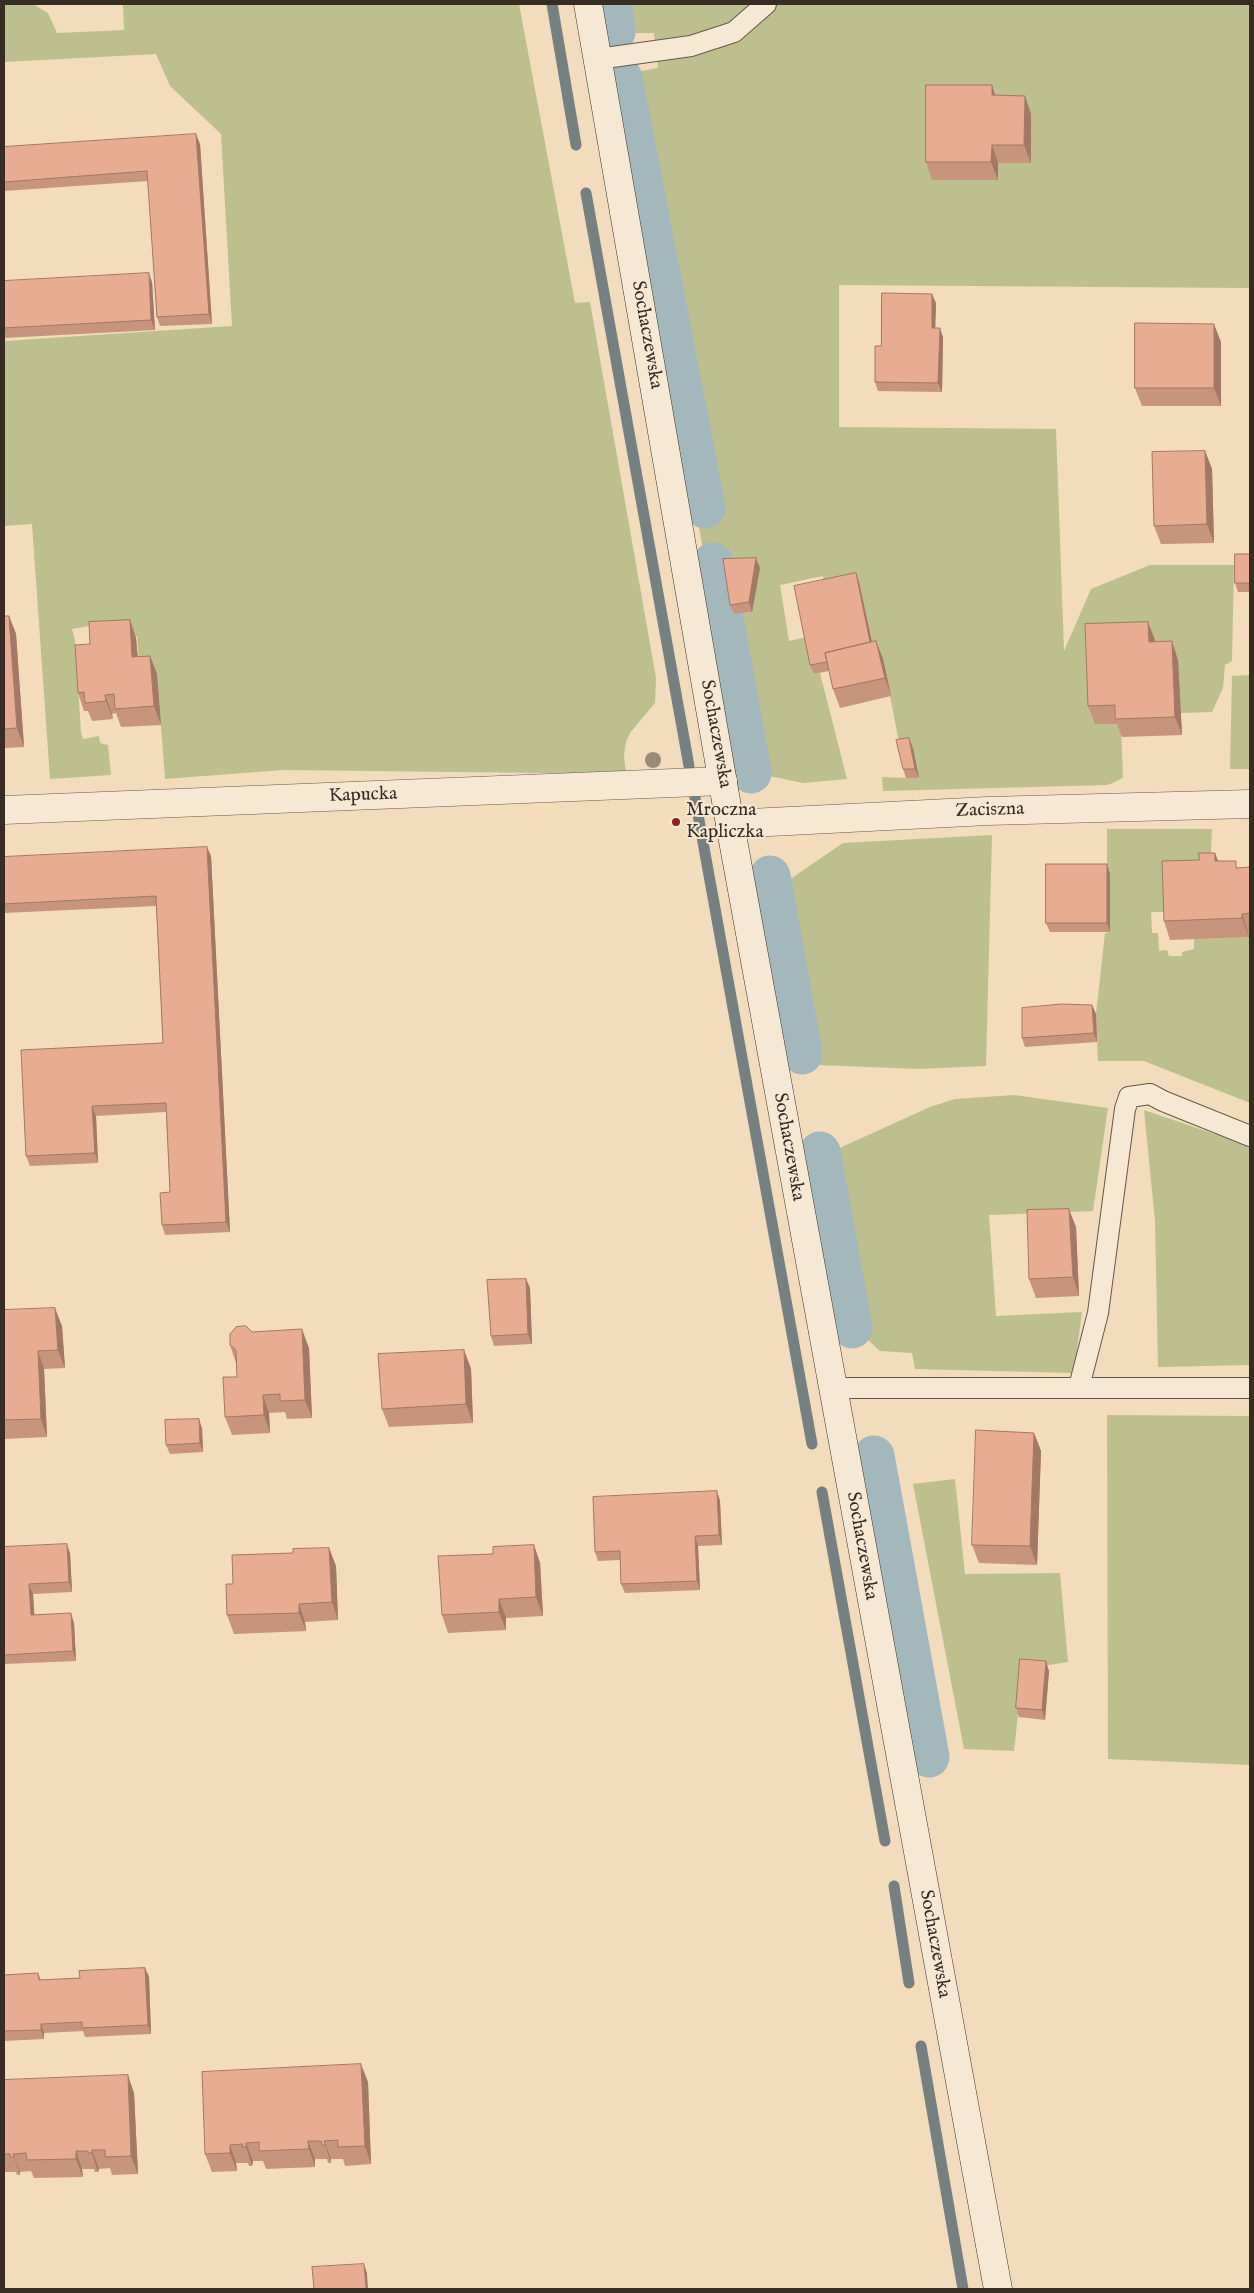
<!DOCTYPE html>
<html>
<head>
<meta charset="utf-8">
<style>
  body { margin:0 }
  #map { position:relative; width:1254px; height:2293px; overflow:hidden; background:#f2dcbb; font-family:"IM FELL English",serif }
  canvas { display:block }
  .frame { position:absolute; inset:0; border:5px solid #372d25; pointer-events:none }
</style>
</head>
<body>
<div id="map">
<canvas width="1254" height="2293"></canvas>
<div class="frame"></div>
</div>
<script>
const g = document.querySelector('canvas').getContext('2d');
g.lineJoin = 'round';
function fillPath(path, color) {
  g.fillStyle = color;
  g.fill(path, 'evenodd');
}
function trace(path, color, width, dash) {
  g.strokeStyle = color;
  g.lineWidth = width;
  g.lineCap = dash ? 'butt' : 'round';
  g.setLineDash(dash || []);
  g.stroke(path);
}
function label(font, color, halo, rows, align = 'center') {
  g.font = font + ' "IM FELL English",serif';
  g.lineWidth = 4;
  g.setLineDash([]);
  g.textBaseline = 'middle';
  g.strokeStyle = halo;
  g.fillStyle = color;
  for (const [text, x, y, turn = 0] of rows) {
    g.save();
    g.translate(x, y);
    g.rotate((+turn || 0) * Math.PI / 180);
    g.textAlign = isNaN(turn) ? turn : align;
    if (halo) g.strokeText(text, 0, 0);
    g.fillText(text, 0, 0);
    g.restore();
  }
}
const green = new Path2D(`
  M4,4h29l15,9 9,20 67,-3 -1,-26h396l56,299 15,-1 66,376 -1,25 -25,30 -4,9 -2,13 2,19 -343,-4 -118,9 -8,-105 -17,1 -3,-39 -30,2 -1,-15 -34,6 3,11 6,92 2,7 16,-3 1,7 8,2 3,30 -61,4 -18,-255 -28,2v-185l228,-15 -11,-192 -51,-48 -14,-32 -152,8z
  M628,4h622v284l-411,-3v142l217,2 8,222 27,-62 59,-24h84l-2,96 -7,4 -2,23 -11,24 -32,1 -59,11 2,54 -15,7 -225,6 -1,-14 24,1 -23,-118 -58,-71 -2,-13 -43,9 9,56 17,-4 8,37 6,-1 27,106 -44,4 -43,-9 -26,-160 18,-2 -26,-43 -19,2 -58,-312 23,-5 -31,-183 17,-3 -4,-35h-21z
  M1250,675v94h-20l2,-93z
  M1107,829h105l-2,42 -40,41h-19l1,21h6l1,18 8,-1 2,6h13v-4l12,-3v-10l54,-2v-5h2v171l-106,-42h-46l-2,-47 9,-81 5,-1v-58h-3z
  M992,835l-6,231 -68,3 -100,-4 -32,-183 57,-39z
  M1014,1095l94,13 -15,103 -104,4 7,101 86,-4 -8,61 -159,-4 -3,-16 -32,-2 -11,-10 -36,-190 97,-44 25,-8z
  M1144,1110l106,36v219l-92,2 -3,-146z
  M1107,1415l143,1v349l-142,-6z
  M955,1479l10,95 95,-1 8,89 -45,7 -9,82 -50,-2 -51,-265z`);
const stream = new Path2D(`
  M552,4l24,141
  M586,193l103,573
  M695,798l117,646
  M822,1492l63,349
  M894,1886l15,97
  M921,2046l42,243`);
const canal = new Path2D(`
  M611,4l4,28
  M622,78l83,430
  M713,563l38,210
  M770,876l32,178
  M820,1152l32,176
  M874,1456l55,301`);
const lane = new Path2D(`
  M598,59l93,-13 43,-14 32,-28
  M1079,1387l19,-74 27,-204 4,-12 21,-3 13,7 87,35
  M832,1388h418`);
const street = new Path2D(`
  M4,810l719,-29
  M730,824l258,-13 262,-7`);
const secondary = new Path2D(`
  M588,4l142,820 268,1465`);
const trees = [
  [653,760]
];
const wall = new Path2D(`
  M995,95l30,1 6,18v49h-33v17h-66l-6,-18z
  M200,144l12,180 -52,2 -3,-9 -9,-136 -144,10v-44z
  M4,281l148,1 3,48 -151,8z
  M936,303l-1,25 8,9 -1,55 -64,-1 -3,-9 6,-36z
  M1221,342v64h-79l-7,-18z
  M1205,451l7,18 2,74 -53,1 -7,-18z
  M1250,554v38h-12l-3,-9z
  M760,568l-8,44 -18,2 -4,-9z
  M856,573l3,9 13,60 4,-1 7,18 8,37 -51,12 -7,-19 -4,-18 -15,3 -4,-9z
  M4,616h5l7,18 8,113 -20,1z
  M130,620l6,18 2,19 12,-1 7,18 4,51 -40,2 -5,-14 -4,1 1,5 -21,2 -4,-10h-4l-6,-18 12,-49z
  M1155,640v2l23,18 4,75 -60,2 -5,-13h-22l-7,-18z
  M913,748l6,30h-13l-3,-9z
  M211,856l19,376 -65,3 -3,-10 8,-33 -4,-80 -70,4 2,47 -68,3 -4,-10 137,-113 -7,-137 -152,7v-56z
  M1218,861l20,7 12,-1v65h-2l1,5 -79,3 -6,-19z
  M1110,874v58h-60l-4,-9z
  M1092,1005l4,9 1,28 -72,5 -3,-9z
  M1076,1227l3,69 -43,2 -7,-19z
  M526,1279l4,9 2,56 -38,2 -3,-10z
  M4,1310l58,16 3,42 -21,1 3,68 -43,2z
  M252,1332l57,16 3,70 -25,1 -2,-7 -16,1 1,20 -38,2 -7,-18 12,-40 -1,-14 -6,-18z
  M464,1350l7,19 2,54 -84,4 -7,-18z
  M202,1428l1,24 -33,2 -4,-9z
  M1034,1433l7,18 -4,114 -58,-2 -7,-18z
  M717,1491l3,10 2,44 -24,1 2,44 -75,3 -4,-9 -1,-24 -22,1 -3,-9z
  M534,1545l6,18 3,53 -37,2v12l-58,3 -6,-18 51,-61z
  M4,1547l66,6 2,39 -39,2 1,21 40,8 2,38 -72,3z
  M329,1548l7,18 2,54 -33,2 1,9 -72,3 -7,-19 6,-31 60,-31z
  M1049,1671l-4,49 -26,-3 -3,-9z
  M145,1968l4,9 2,57 -66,3 -2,-6 -39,2v6l-40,2v-66l34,-2 3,7 39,-2z
  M4,2080l130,13 4,81 -26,1 -2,-7 -11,1 -1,3h-3l-1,-3h-12l1,8 -49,1 -3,-7 -11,1v3h-3l-1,-3h-12z
  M368,2082l3,82 -26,2 -2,-7h-12v4h-3l-1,-4h-12v8l-49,2 -3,-8h-10l-1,5h-3l-1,-3h-12l1,8 -25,1 -7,-18z`);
const shadedWall = new Path2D(`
  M992,85l6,19 -6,-9z
  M1025,96l6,18v49l-7,-18z
  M196,134l4,10 12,180 -3,-10z
  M992,145l6,18v17l-7,-18z
  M149,273l3,9 3,48 -4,-10z
  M932,294l4,9 -1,35 -3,-10z
  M1214,324l7,18v64l-7,-18z
  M940,328l3,9 -1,55 -4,-9z
  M1205,451l7,18 2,74 -7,-19z
  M756,558l4,10 -8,44 -3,-10z
  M856,573l3,9 17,79 -4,-9z
  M9,616l7,18 8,113 -7,-19z
  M130,620l6,18 3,37 -7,-18z
  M1148,622l7,18v21l-6,-19z
  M876,641l7,18 8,37 -6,-18z
  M1172,641l6,19 4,75 -7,-18z
  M150,656l7,18 4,51 -7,-19z
  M105,695l7,19 1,5 -7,-18z
  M909,738l4,10 6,30 -4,-9z
  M207,847l4,9 19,376 -4,-10z
  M1215,853l7,18 -7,-10z
  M1107,864l3,10v58l-3,-9z
  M1242,914l6,18 1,5 -7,-19z
  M1092,1005l4,9 1,28 -3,-9z
  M92,1106l4,10 2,47 -3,-10z
  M1069,1209l7,18 3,69 -6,-19z
  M526,1279l4,9 2,56 -4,-10z
  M55,1308l7,18 3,42 -7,-18z
  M302,1329l7,19 3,70 -7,-18z
  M464,1350l7,19 2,54 -7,-19z
  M38,1351l6,18 3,68 -6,-18z
  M263,1395l6,18 1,20 -6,-18z
  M199,1419l3,9 1,24 -3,-9z
  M1034,1433l7,18 -4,114 -7,-19z
  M717,1491l3,10 2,44 -3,-10z
  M695,1536l3,10 2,44 -3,-9z
  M67,1544l3,9 2,39 -3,-10z
  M534,1545l6,18 3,53 -7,-19z
  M329,1548l7,18 2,54 -6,-18z
  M29,1584l4,10 2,30 -4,-9z
  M499,1599l7,19v12l-7,-18z
  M299,1604l6,18 1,9 -7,-18z
  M71,1613l3,10 2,38 -3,-10z
  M1046,1661l3,10 -4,49 -3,-10z
  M145,1968l4,9 2,57 -3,-9z
  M41,2024l3,9v6l-3,-9z
  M361,2064l7,18 3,82 -6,-18z
  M128,2075l6,18 4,81 -7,-18z
  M308,2141l7,18v8l-6,-18z
  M324,2141l7,18v4l-6,-18z
  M246,2143l7,18 -1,5 -6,-19z
  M230,2145l6,18 1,8 -7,-18z
  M92,2150l7,19 -1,3 -6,-19z
  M76,2151l6,18 1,8 -7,-18z
  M13,2154l7,18v3z
  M364,2264l3,9 1,16h-2z`);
const building = new Path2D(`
  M926,85h66v10l33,1 -1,49h-32l-1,17h-65z
  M196,134l13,180 -52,3 -10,-146 -143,11v-35z
  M149,273l2,47 -147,8v-47z
  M882,293l50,1v34h8l-2,55 -63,-1v-36h6z
  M1135,323l79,1v64h-79z
  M1205,451l2,73 -53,2 -2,-74z
  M1235,554h15v29h-15z
  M756,558l-7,44 -19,3 -7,-46z
  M856,573l14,69 -45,11 2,9 -17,3 -16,-79z
  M4,616h5l8,112 -13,1z
  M130,620l2,37 18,-1 4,50 -39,3 -1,-15 -9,1 1,6 -21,2 -1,-11 -6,1 -3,-48 15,-1 -1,-22z
  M1148,622l1,20 23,-1 3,76 -60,2v-14l-27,1 -3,-82z
  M876,641l9,37 -52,11 -8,-36z
  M909,738l6,31h-12l-7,-29z
  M207,847l19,375 -64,3 -2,-32 10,-1 -4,-89 -74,3 3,47 -69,3 -5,-106 142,-7 -7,-147 -152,8v-47z
  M1199,853h16v8h21v7l14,-1v46l-8,1v4l-78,3 -2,-60 37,-1z
  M1046,864h61v59h-61z
  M1062,1004l30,1 2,28 -72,5v-30z
  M1069,1209l4,68 -44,2 -2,-69z
  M526,1279l2,55 -37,2 -4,-56z
  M55,1308l3,42 -20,1 3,68 -37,1v-110z
  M246,1326l6,6 50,-3 3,71 -25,1v-7l-17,1 1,20 -39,2 -2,-40h14l-1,-27 -6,-5v-11l6,-7z
  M464,1350l2,54 -84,5 -4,-55z
  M199,1419l1,24 -34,2 -1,-25z
  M976,1430l58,3 -4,113 -58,-1z
  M717,1491l2,44 -24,1 2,45 -76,3 -1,-33 -25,1 -2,-55z
  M67,1544l2,38 -40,2 2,31 40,-2 2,38 -69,4v-108z
  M534,1545l2,52 -37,2v13l-57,3 -4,-59 55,-2v-7z
  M329,1548l3,54 -33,2v9l-72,2 -1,-31h7l-1,-29 61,-2v-4z
  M1020,1659l26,2 -4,49 -26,-2z
  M145,1968l3,57 -66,3v-6l-41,2v6l-37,1v-56l34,-2 1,7 21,-1 20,-1 -1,-7z
  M361,2064l4,82 -27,1v-7l-14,1 1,4h-3l-1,-4h-13l1,8 -50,2v-9l-13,1v4h-4l1,-3 -13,1v8l-25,1 -3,-82z
  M128,2075l3,81 -26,1v-7h-13v3h-4v-2h-12v8l-49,1 -1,-7 -13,1 1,3h-4v-3h-6v-74z
  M364,2264l2,25h-52l-2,-22z`);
const markers = [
  [676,822,5,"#8f2418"]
];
const streetNames = [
  ["Sochaczewska",646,335,80],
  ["Sochaczewska",715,734,80],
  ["Kapucka",363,796,-2],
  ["Zaciszna",990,811,-2],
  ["Sochaczewska",788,1147,80],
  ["Sochaczewska",861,1546,80],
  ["Sochaczewska",934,1944,80]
];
const poiNames = [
  ["Mroczna",686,811],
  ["Kapliczka",686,833]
];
fillPath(green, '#bdbf8e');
trace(stream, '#778080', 11);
trace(canal, '#a2b8bc', 41);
trace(lane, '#66594a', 22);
trace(street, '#66594a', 29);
trace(secondary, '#372d25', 29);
trace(lane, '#f7e8d3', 20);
trace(street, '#f7e8d3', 28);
trace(secondary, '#f7e8d3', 28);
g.fillStyle = '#9a8c74';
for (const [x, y] of trees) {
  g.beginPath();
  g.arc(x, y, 8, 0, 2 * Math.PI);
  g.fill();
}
fillPath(wall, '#c7947d');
fillPath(shadedWall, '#a27866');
fillPath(building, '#e7ac91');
trace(building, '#a27866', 1);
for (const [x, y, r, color] of markers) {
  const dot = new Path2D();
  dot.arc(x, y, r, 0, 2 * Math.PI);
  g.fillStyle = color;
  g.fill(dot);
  trace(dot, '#f7e8d3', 2);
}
label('19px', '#372d25', '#f7e8d3', streetNames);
label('19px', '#372d25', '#f7e8d3', poiNames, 'left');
</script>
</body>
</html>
